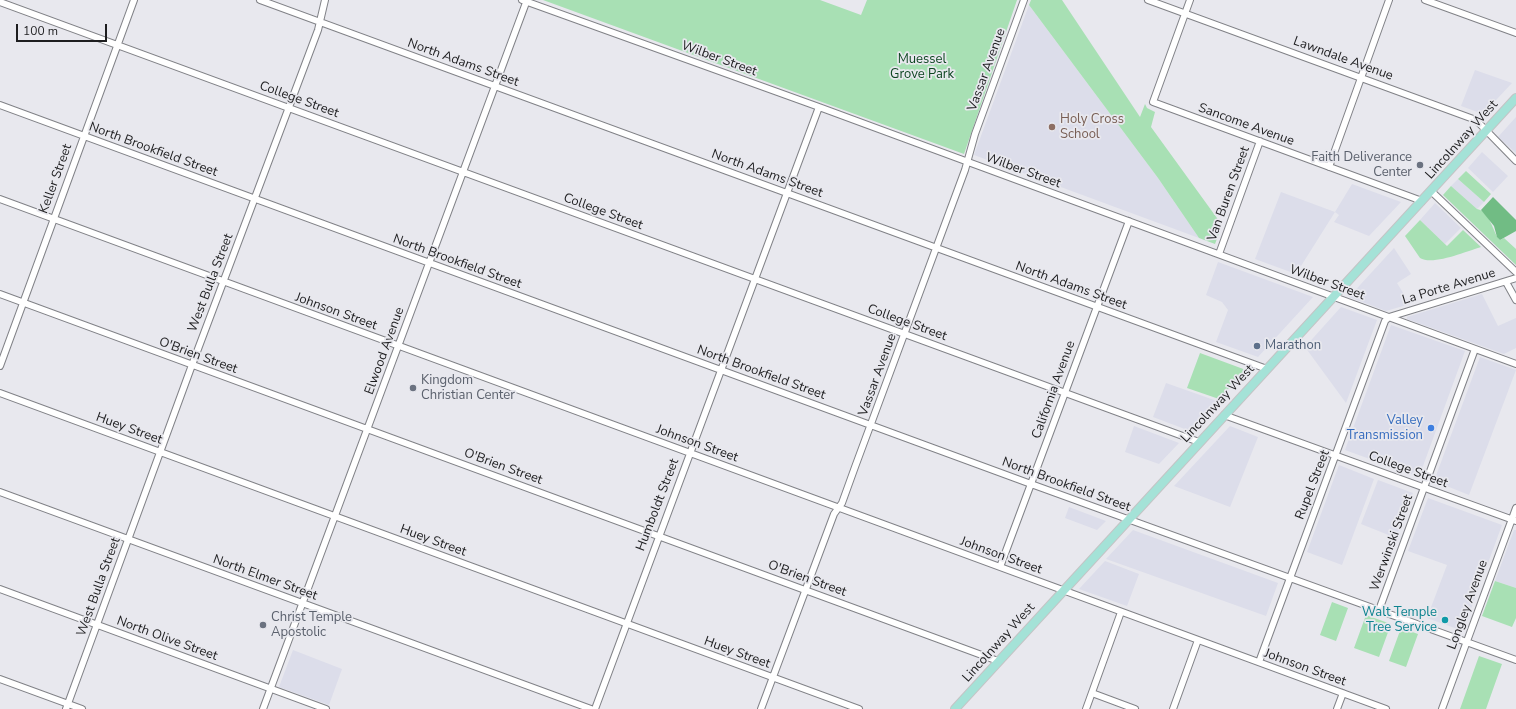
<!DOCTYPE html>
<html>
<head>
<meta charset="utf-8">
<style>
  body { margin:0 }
  #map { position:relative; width:1516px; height:709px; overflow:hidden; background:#e8e8ee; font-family:"Nunito Sans",sans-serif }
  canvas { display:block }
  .scale { position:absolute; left:16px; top:24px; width:91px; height:18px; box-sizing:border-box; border:2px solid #1d1d1f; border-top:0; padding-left:5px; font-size:12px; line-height:14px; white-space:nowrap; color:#1d1d1f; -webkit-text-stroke:3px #e8e8ee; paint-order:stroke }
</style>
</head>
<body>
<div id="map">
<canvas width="1516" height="709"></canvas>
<div class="scale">100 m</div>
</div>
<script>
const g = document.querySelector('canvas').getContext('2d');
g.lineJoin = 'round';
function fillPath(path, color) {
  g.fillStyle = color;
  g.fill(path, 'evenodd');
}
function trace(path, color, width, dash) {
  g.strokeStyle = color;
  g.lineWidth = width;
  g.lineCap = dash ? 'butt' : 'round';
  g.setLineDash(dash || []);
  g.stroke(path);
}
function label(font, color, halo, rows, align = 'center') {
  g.font = font + ' "Nunito Sans",sans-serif';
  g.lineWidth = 3.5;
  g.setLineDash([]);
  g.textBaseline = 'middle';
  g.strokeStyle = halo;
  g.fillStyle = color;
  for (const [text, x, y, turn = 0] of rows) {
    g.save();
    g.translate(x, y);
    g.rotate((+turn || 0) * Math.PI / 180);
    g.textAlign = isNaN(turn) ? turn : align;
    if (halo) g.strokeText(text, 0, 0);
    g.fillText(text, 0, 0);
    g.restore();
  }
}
const built = new Path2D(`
  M1029,5l129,173 41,60 -225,-83z
  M1475,70l37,13 -29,31 -22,-8z
  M1516,117v36l-18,-16z
  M1482,152l26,24 -15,16 -25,-24z
  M1458,179l26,23 -7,7 -26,-23z
  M1352,184l49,18 -32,34 -35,-14 5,-7 -4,-3 -39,62 -41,-15 26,-67 54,20z
  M1435,203l26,25 -16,16 -25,-24z
  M1394,248l17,26 -14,9 13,21 -24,7 -37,-14z
  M1218,262l95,35 -55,60 -42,-15 12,-32 -6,-8 -16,-7z
  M1482,294l16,32 18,-8v30l-12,6 -97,-35v-2z
  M1341,307l36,13 -31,83 -41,-56z
  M1391,325l74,26 -46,126 -74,-27z
  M1480,357l36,13 -47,125 -35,-14z
  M1166,383l51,18 -27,30 -37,-14z
  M1134,426l45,17 -20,21 -34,-12z
  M1230,426l28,11 -28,70 -56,-21z
  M1339,465l35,14 -32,86 -35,-13z
  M1378,480l35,13 -17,45 -35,-14z
  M1428,498l74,27 -39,106 -36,-13 20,-53 -39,-14z
  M1069,507l37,14 -9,9 -32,-12z
  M1133,530l145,53 -12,33 -160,-57z
  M1514,530h2v58l-21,-7z
  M1105,561l34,13 -12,32 -48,-17z
  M293,650l49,19 -13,36 -50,-18z`);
const green = new Path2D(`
  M543,0h277l41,15 6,-15h150l-53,154z
  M1031,0h31l78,117 5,-13 2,4 8,4 -4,15 71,98 -7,19 -16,-6 -41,-60 -129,-173z
  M1466,171l25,23 -7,8 -26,-23z
  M1451,186l26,23c14,3 15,23 23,31l4,-2 12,11v16l-73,-70z
  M1420,220l27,26 16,-16 18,17c-14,4 -48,19 -61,11l-15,-22z
  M1200,353l46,17 -27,29 -32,-11z
  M1495,581l21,7v30l-4,9 -30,-11z
  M1332,602l16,6 -12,33 -16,-6z
  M1366,615l25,9 -12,33 -25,-9z
  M1401,628l17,6 -12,33 -17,-6z
  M1479,656l23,8 -16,45h-26z`);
const forest = new Path2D(`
  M1493,197l23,23v11l-16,9 -3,-3 -3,-11 -13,-16z`);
const minor = new Path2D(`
  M260,0l1007,369
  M522,0l297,107 697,257
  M1148,0l328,120 40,41
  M1190,0l-37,102 269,99
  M1425,0l91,33
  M0,2l1199,440
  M0,105l1031,379 485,176
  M1329,167l60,-167
  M1431,191l85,81
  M0,199l1386,510
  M1219,254l41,-113
  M1506,282l10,18
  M0,294l998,367
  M0,366l134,-366
  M0,393l859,316
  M1224,415l292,106
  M0,492l591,217
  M1000,567l129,-346
  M0,589l326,120
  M1379,610l96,-261
  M1259,662l126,-341 4,-4 127,-39
  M0,679l82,30
  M1092,693l43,16
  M66,709l126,-344 126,-335 7,-30
  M263,709l264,-709
  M595,709l224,-602
  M761,709l73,-195 8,-11 13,-36 110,-297 10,-36 49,-134
  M1086,709l35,-97
  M1173,709l25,-69
  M1337,709l6,-16
  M1442,709l74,-201`);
const major = new Path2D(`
  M955,709l561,-611`);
const markers = [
  [1052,127,4,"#8d6e63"],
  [1420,165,4,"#6b7280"],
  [1257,346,4,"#5c6f8a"],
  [413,388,4,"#6b7280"],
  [1431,428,4,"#3f7fe0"],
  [1445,620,4,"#0f9aa8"],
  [263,625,4,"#6b7280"]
];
const streetNames = [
  ["Wilber Street",719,59,20],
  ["Lawndale Avenue",1343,59,20],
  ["North Adams Street",463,63,20],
  ["Vassar Avenue",987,70,-70],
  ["College Street",299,100,20],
  ["Sancome Avenue",1246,125,20],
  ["Lincolnway West",1462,140,-48],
  ["North Brookfield Street",153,150,20],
  ["Wilber Street",1023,171,20],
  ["North Adams Street",767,174,20],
  ["Keller Street",56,179,-70],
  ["Van Buren Street",1229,194,-70],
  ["College Street",603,212,20],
  ["North Brookfield Street",457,262,20],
  ["West Bulla Street",211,283,-69],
  ["Wilber Street",1327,283,20],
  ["North Adams Street",1071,286,20],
  ["La Porte Avenue",1449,287,-17],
  ["Johnson Street",336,312,20],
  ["College Street",907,323,20],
  ["Elwood Avenue",385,351,-70],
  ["O'Brien Street",198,356,20],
  ["North Brookfield Street",761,373,20],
  ["Vassar Avenue",878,375,-70],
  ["California Avenue",1054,390,-70],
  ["Lincolnway West",1218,404,-47],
  ["Huey Street",129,429,20],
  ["Johnson Street",697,444,20],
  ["O'Brien Street",503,467,20],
  ["College Street",1408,470,20],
  ["North Brookfield Street",1066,485,20],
  ["Rupel Street",1313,485,-69],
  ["Humboldt Street",658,505,-69],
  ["Huey Street",433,541,20],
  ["Werwinski Street",1392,543,-70],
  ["Johnson Street",1001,556,20],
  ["North Elmer Street",265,578,20],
  ["O'Brien Street",807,579,20],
  ["West Bulla Street",99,587,-70],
  ["Longley Avenue",1468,605,-70],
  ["North Olive Street",167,639,20],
  ["Lincolnway West",999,643,-48],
  ["Huey Street",737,653,20],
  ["Johnson Street",1305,668,20]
];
const parkNames = [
  ["Muessel",922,60],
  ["Grove Park",922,75]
];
const educationNames = [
  ["Holy Cross",1060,120],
  ["School",1060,135]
];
const worshipNames = [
  ["Faith Deliverance",1412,158,"right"],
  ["Center",1412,173,"right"],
  ["Kingdom",421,381],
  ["Christian Center",421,396],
  ["Christ Temple",271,618],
  ["Apostolic",271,633]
];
const serviceNames = [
  ["Marathon",1265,346]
];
const shopNames = [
  ["Valley",1423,421],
  ["Transmission",1423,436]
];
const cultureNames = [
  ["Walt Temple",1437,613],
  ["Tree Service",1437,628]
];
fillPath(built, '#dcddea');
fillPath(green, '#a8e0b4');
fillPath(forest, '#71bc84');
trace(minor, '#818287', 8);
trace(major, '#c4c4c5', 10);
trace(minor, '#fff', 6);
trace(major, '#a4e2d7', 8);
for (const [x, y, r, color] of markers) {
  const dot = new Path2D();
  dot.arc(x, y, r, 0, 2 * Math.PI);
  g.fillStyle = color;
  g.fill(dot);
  trace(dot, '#e8e8ee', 1.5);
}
label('13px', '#1d1d1f', '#e8e8ee', streetNames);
label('13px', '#0e4722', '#e8e8ee', parkNames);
label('13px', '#785e54', '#e8e8ee', educationNames, 'left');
label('13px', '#5b616d', '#e8e8ee', worshipNames, 'left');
label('13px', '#4e5e75', '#e8e8ee', serviceNames, 'left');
label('13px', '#366cbe', '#e8e8ee', shopNames, 'right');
label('13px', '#0d838f', '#e8e8ee', cultureNames, 'right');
</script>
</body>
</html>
